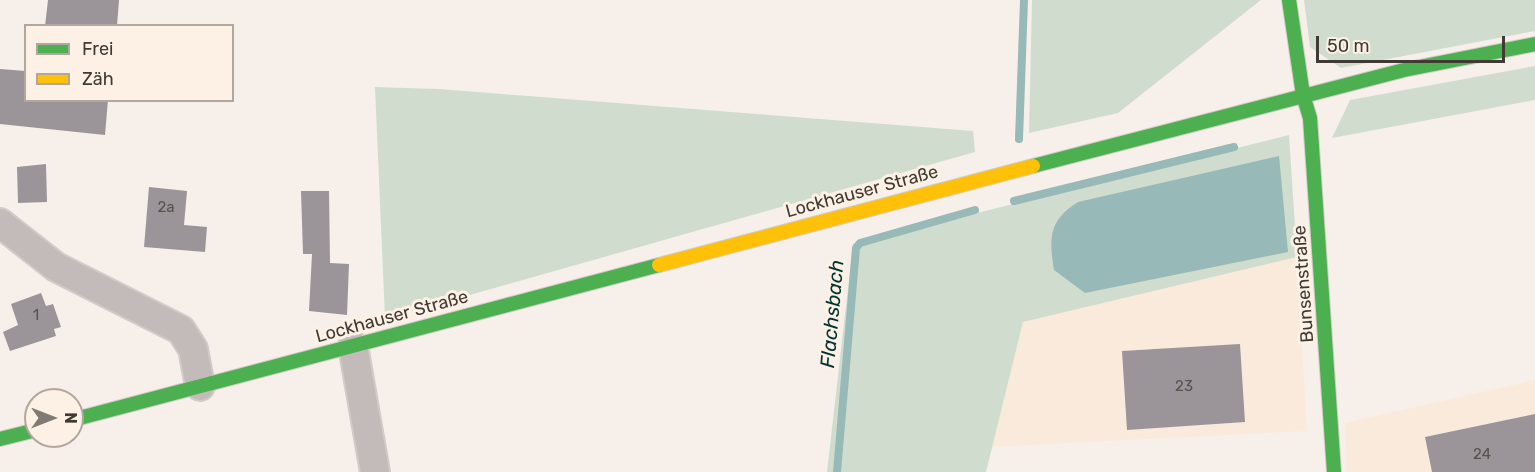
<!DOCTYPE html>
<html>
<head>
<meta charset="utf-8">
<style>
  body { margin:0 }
  #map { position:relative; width:1535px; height:472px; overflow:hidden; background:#f7f0ea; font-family:Rubik,sans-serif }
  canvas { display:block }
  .legend { position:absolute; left:24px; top:24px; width:210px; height:78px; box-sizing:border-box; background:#fdf0e4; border:2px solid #b2a79e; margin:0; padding:8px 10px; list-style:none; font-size:18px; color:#413a34 }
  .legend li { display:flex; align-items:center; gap:12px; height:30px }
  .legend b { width:30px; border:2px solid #b2a79e }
  .north { position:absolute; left:24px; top:388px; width:60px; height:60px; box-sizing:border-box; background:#fdf0e4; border:2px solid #b2a79e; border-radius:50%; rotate:90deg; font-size:16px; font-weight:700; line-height:24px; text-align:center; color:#413a34 }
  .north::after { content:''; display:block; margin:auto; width:21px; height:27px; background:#817a74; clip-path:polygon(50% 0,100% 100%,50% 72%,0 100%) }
  .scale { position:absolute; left:1316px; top:36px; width:189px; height:27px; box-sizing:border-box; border:3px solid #413a34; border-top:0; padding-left:8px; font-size:18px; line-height:21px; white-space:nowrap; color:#413a34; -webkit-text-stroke:4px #fdf0e4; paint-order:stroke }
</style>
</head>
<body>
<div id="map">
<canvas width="1535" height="472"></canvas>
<ul class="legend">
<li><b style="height:8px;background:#4caf50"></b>Frei</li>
<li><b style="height:8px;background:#ffc107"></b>Zäh</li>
</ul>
<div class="north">N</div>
<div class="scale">50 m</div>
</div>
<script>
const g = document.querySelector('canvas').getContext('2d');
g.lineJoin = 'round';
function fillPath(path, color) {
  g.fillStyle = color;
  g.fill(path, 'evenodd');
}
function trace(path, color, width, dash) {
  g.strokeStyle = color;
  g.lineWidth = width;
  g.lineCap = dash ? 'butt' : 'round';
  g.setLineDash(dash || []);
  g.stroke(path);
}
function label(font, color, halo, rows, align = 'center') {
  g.font = font + ' Rubik,sans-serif';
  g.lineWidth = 6;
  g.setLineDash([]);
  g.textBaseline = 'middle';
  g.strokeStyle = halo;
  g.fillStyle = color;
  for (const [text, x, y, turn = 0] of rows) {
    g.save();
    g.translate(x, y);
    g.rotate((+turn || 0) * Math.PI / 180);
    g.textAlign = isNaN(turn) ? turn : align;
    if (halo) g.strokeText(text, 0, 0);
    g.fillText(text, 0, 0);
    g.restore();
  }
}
const built = new Path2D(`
  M1297,257l10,174 -316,16 32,-125z
  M1535,380v92h-188l-2,-49z`);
const green = new Path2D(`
  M1032,0h229l-143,113 -89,20z
  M1304,0h231v31l-194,37 -31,-21z
  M1535,66v34l-203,38 18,-38z
  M375,87l64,2 534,42 2,21 -590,167z
  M1289,135l8,122 -274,65 -37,150h-159l26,-228z`);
const water = new Path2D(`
  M1279,156l9,96 -203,41 -31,-23c-5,-32 -6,-49 24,-68z`);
const stream = new Path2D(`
  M1019,139l5,-139
  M1014,201l220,-54
  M837,472l19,-224 4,-5 115,-33`);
const building = new Path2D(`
  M48,0h71l-2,26h-72z
  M0,69l26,2v29h82l-3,35 -105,-11z
  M46,164l1,38 -29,1 -1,-36z
  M149,187l38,4 -3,34 23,2 -2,25 -61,-5z
  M301,191h28l1,72 19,1 -2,51 -38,-4 3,-57h-9z
  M41,293l5,13 7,-2 8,23 -7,2 2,7 -46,15 -7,-19 15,-7 -7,-21z
  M1240,344l5,78 -118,8 -5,-79z
  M1535,414v58h-103l-7,-35z`);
const street = new Path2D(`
  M0,223l56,44 125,63 12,19 7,37
  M353,346l22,126`);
const fast = new Path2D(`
  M1289,0l14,95 7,23 24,354
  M1033,166l371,-96 131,-26
  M72,420l587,-155
  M0,439l36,-9`);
const slow = new Path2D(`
  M659,265l374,-99`);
const numberNames = [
  ["2a",166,208],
  ["1",36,316],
  ["23",1184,387],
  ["24",1482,455]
];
const streetNames = [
  ["Lockhauser Straße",862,192,-15],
  ["Bunsenstraße",1304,284,-94],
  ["Lockhauser Straße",392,317,-15]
];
const waterNames = [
  ["Flachsbach",833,314,-85]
];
fillPath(built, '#faeadc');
fillPath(green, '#d0ddce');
fillPath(water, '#97b9b8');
trace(stream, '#97b9b8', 8);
fillPath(building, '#9b9599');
trace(street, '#d2ccc6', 32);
trace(fast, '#d2ccc6', 16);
trace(slow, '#d2ccc6', 16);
trace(street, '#c2bbba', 28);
trace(fast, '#4caf50', 14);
trace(slow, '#ffc107', 14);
label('15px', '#58514d', null, numberNames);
label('18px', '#413a34', '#fdf0e4', streetNames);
label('italic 20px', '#003435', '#fdf0e4', waterNames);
</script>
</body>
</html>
